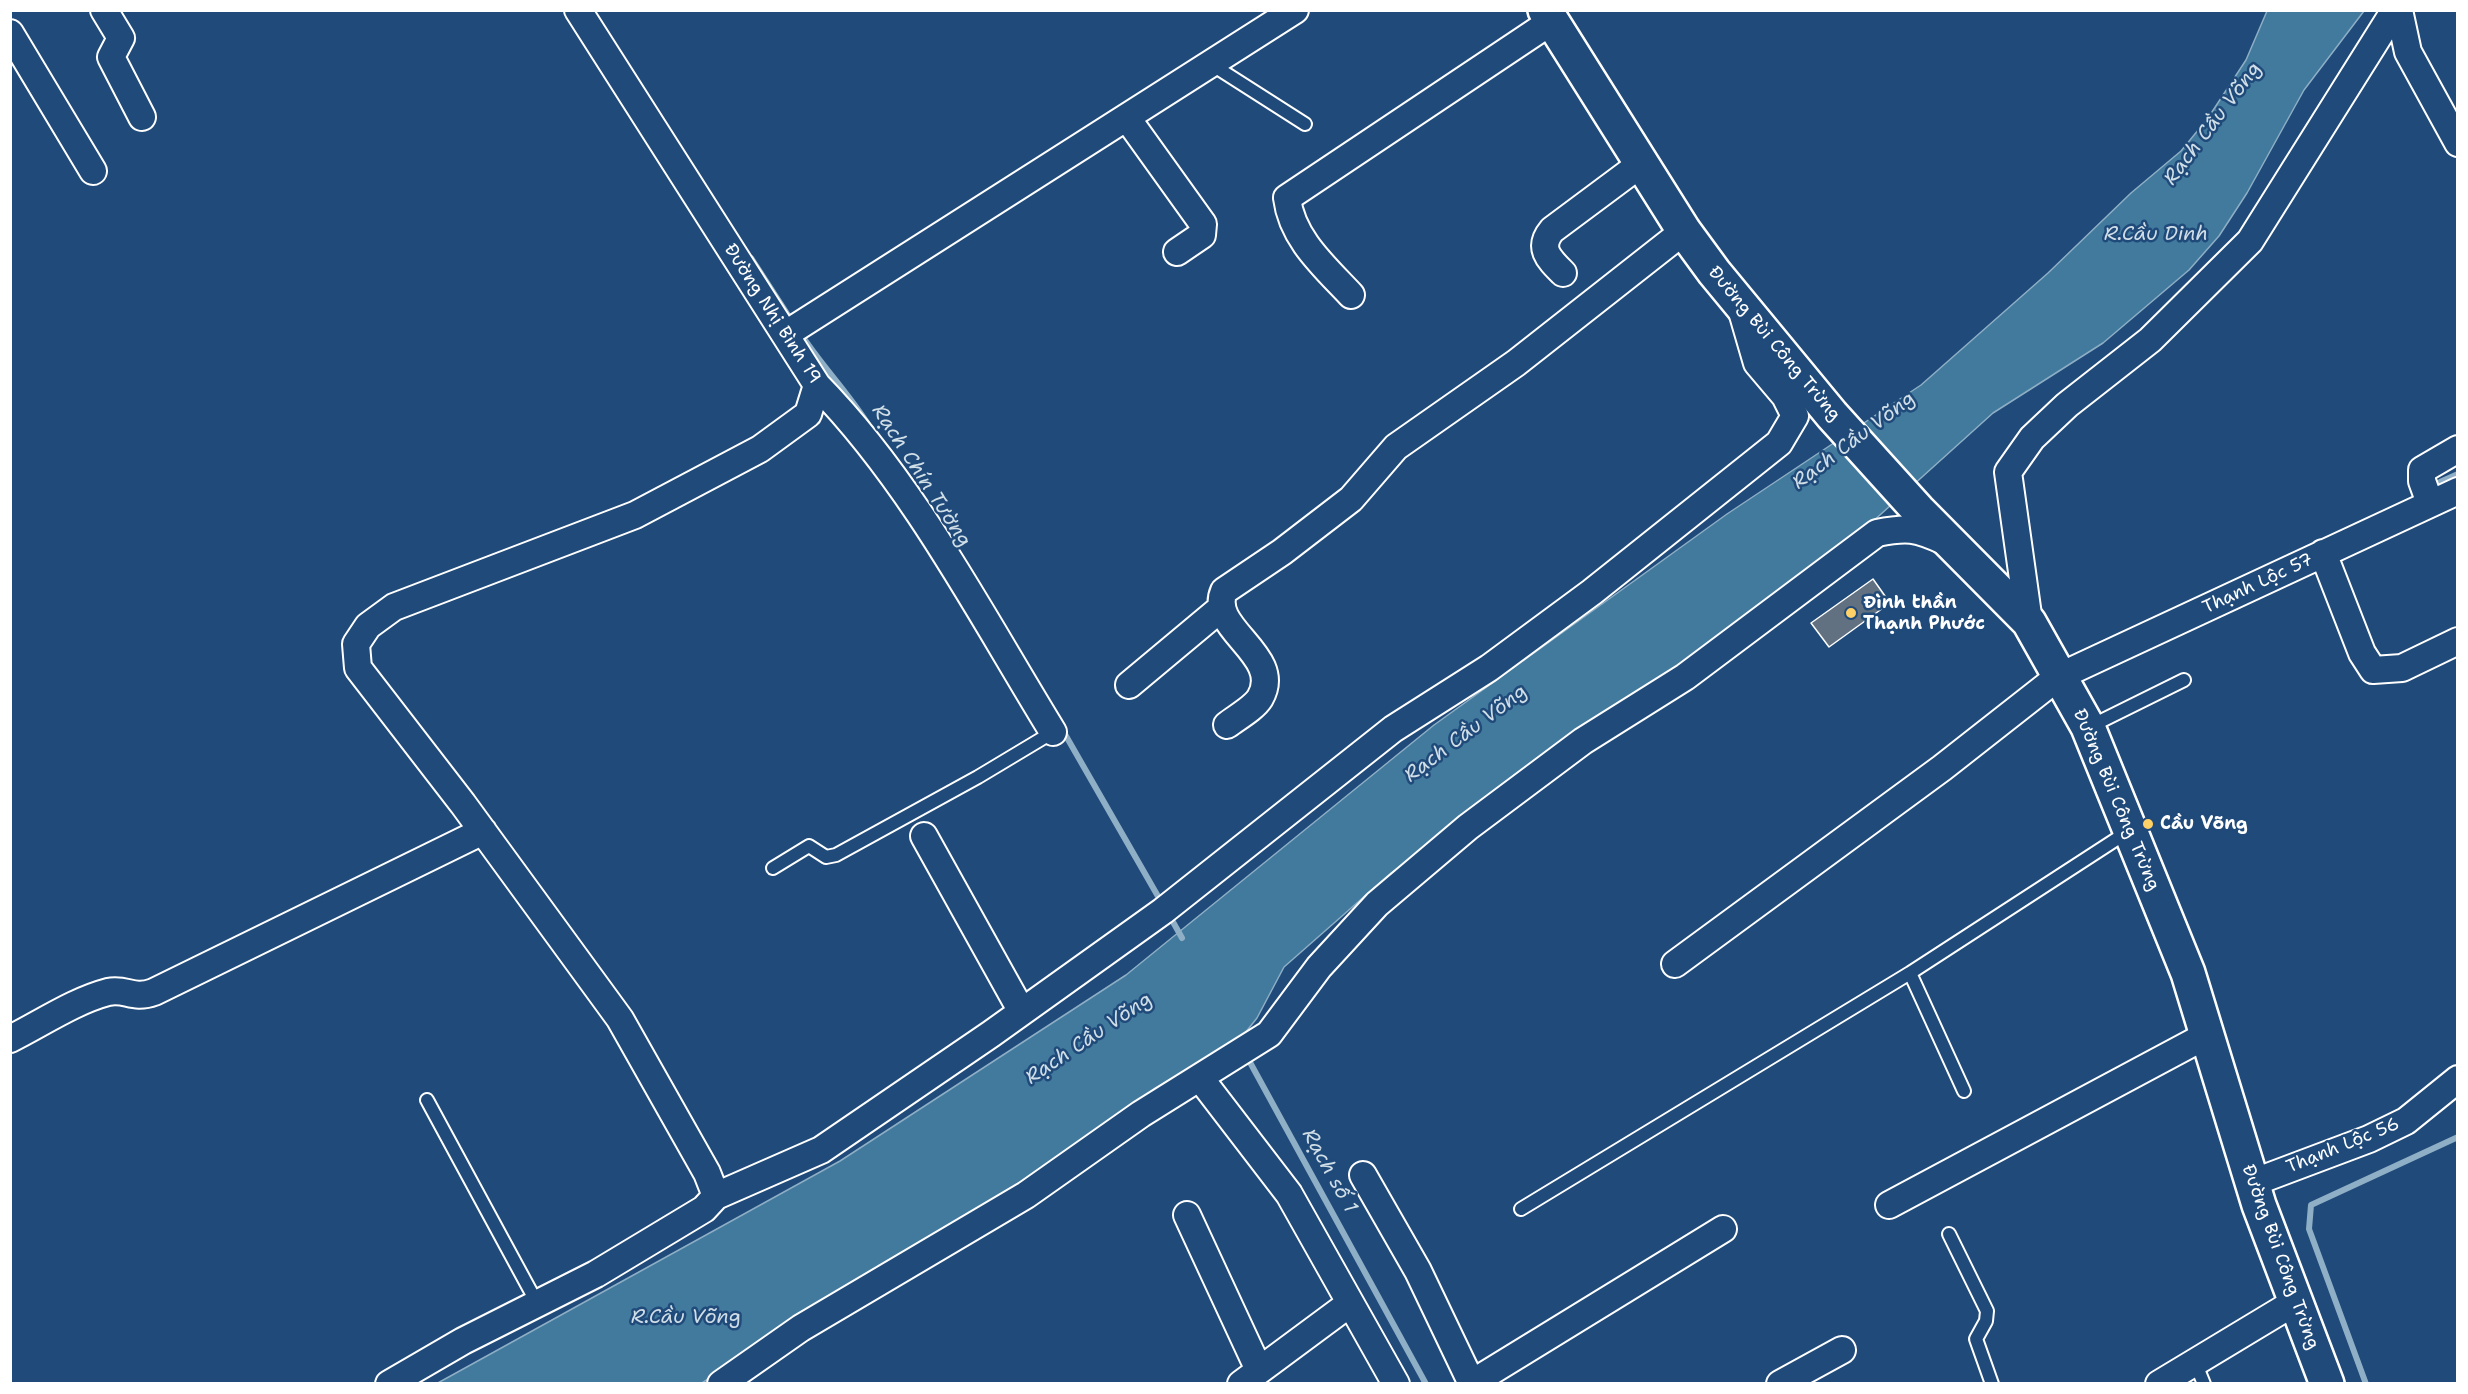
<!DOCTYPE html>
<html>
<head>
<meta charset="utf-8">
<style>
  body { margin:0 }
  #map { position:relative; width:2468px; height:1394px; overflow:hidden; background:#1f4a7a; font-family:"Shantell Sans",sans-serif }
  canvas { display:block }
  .frame { position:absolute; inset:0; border:12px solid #fff; pointer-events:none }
</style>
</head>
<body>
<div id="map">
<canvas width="2468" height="1394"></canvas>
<div class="frame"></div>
</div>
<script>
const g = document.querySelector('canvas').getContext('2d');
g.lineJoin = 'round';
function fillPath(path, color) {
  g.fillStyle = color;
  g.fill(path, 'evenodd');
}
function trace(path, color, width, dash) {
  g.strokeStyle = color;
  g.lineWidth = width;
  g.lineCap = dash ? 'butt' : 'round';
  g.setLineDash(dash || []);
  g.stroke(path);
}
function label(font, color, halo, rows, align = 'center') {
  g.font = font + ' "Shantell Sans",sans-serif';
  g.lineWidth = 5;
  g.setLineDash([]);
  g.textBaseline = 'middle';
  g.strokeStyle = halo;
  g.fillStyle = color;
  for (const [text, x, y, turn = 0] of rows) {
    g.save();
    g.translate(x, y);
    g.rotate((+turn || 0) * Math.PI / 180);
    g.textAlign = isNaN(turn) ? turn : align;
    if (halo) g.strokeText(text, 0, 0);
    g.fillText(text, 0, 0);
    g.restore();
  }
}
const water = new Path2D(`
  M2267,11h97l-60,79 -57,103 -28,43 -30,34 -86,73 -110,70 -133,120 -469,340 -107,94 -27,51 -16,20 -87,51 -161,112 -137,82 -154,100 -266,1 404,-223 286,-186 308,-250 293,-211 194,-129 127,-112 83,-80 50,-42 27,-33 38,-58z`);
const stream = new Path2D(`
  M751,258l42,65
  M799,331c21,33 48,60 69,93
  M2440,482l18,-8
  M1062,729l101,176
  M1168,913l14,25
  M1246,1055l180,329
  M2366,1384l-57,-155 2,-24 147,-68`);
const building = new Path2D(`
  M1873,579l17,24 -61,44 -18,-24z`);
const lane = new Path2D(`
  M1211,64l94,60
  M2089,727l95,-47
  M773,868l36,-22 17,11 10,-2 142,-78 75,-45
  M1910,973l54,118
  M427,1100l110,203
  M1521,1209l389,-236 219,-142
  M1949,1234l38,77 -1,10 -10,18 16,45
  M2195,1362l9,22`);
const street = new Path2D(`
  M104,10l17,28 -10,19 31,60
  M578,10l239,375c96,98 164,230 236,347
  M2399,10l9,42 50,91
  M10,33l83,138
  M1127,118l76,106 -1,11 -25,17
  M1563,273c-14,-14 -26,-25 -11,-43l90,-67
  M1351,295c-26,-28 -59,-56 -64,-97l265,-177
  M786,334l509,-324
  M2430,503l-8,-22v-11l36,-21
  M2323,553l39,100 11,17 29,-2 56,-27
  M2029,622l-21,-150 24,-34 35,-33 83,-65 100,-99 145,-231
  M1129,685l91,-76
  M1227,725c9,-7 27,-17 33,-27 25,-43 -53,-69 -36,-107l58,-39 69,-53 45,-52 120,-84 168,-132
  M924,836l98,176
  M1675,964l267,-196 116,-91 400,-186
  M10,1039c32,-16 64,-38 98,-47 19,-4 24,8 46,0l329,-161
  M1200,1078l89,116 107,190
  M1363,1175l55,96 54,113
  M2252,1183l117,-44 37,-18 52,-42
  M716,1196l-9,-23 -87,-154 -157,-215 -105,-136 -2,-24 12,-18 26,-19 241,-92 125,-66 48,-35 9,-29
  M1889,1205l318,-170
  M1187,1215l72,155
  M1472,1383l251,-154
  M389,1384l74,-43 133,-67 108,-65 12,-13 105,-46 170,-116 172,-123 230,-182 96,-61 103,-76 187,-149 16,-27 -10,-20 -28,-33 -16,-55
  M721,1384l80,-56 225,-133 115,-81 128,-80 50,-67 58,-63 91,-77 115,-86 102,-64 192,-144c30,-6 39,-5 67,8
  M1241,1384l108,-80
  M1780,1384l62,-34
  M2159,1384l136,-82`);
const secondary = new Path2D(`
  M1545,10l139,221 30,41 118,143 86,95 111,112 59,105 100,246 71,232 68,179`);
const markers = [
  [1851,613,6,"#ffd166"],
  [2148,824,6,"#ffd166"]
];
const streetNames = [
  ["Đường Nhị Bình 19",772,314,57],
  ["Đường Bùi Công Trừng",1774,344,50],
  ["Thạnh Lộc 57",2258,584,-25],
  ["Đường Bùi Công Trừng",2116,800,67],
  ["Thạnh Lộc 56",2343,1146,-22],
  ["Đường Bùi Công Trừng",2280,1257,70]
];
const poiNames = [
  ["Đình thần",1863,603],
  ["Thạnh Phước",1863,624],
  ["Cầu Võng",2160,824]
];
const waterNames = [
  ["Rạch Cầu Võng",2213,124,-53],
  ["R.Cầu Dinh",2156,235],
  ["Rạch Cầu Võng",1854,441,-37],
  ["Rạch Chín Tường",921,476,57],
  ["Rạch Cầu Võng",1466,734,-37],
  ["Rạch Cầu Võng",1089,1039,-34],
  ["Rạch số 1",1329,1171,61],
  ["R.Cầu Võng",686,1318]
];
fillPath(water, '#427a9e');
trace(water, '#8eafc5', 1.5);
trace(stream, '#8eafc5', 6);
fillPath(building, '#617181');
trace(building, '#fff', 1.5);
trace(lane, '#fff', 16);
trace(street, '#fff', 30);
trace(secondary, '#fff', 38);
trace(lane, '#1f4a7a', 12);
trace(street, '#1f4a7a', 26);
trace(secondary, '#1f4a7a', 33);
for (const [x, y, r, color] of markers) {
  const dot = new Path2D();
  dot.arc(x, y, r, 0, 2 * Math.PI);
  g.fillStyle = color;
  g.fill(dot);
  trace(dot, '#1f4a7a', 2);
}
label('18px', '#fff', '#1f4a7a', streetNames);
label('bold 18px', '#fff', '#1f4a7a', poiNames, 'left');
label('italic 20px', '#d0dee7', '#1f4a7a', waterNames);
</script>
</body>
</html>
